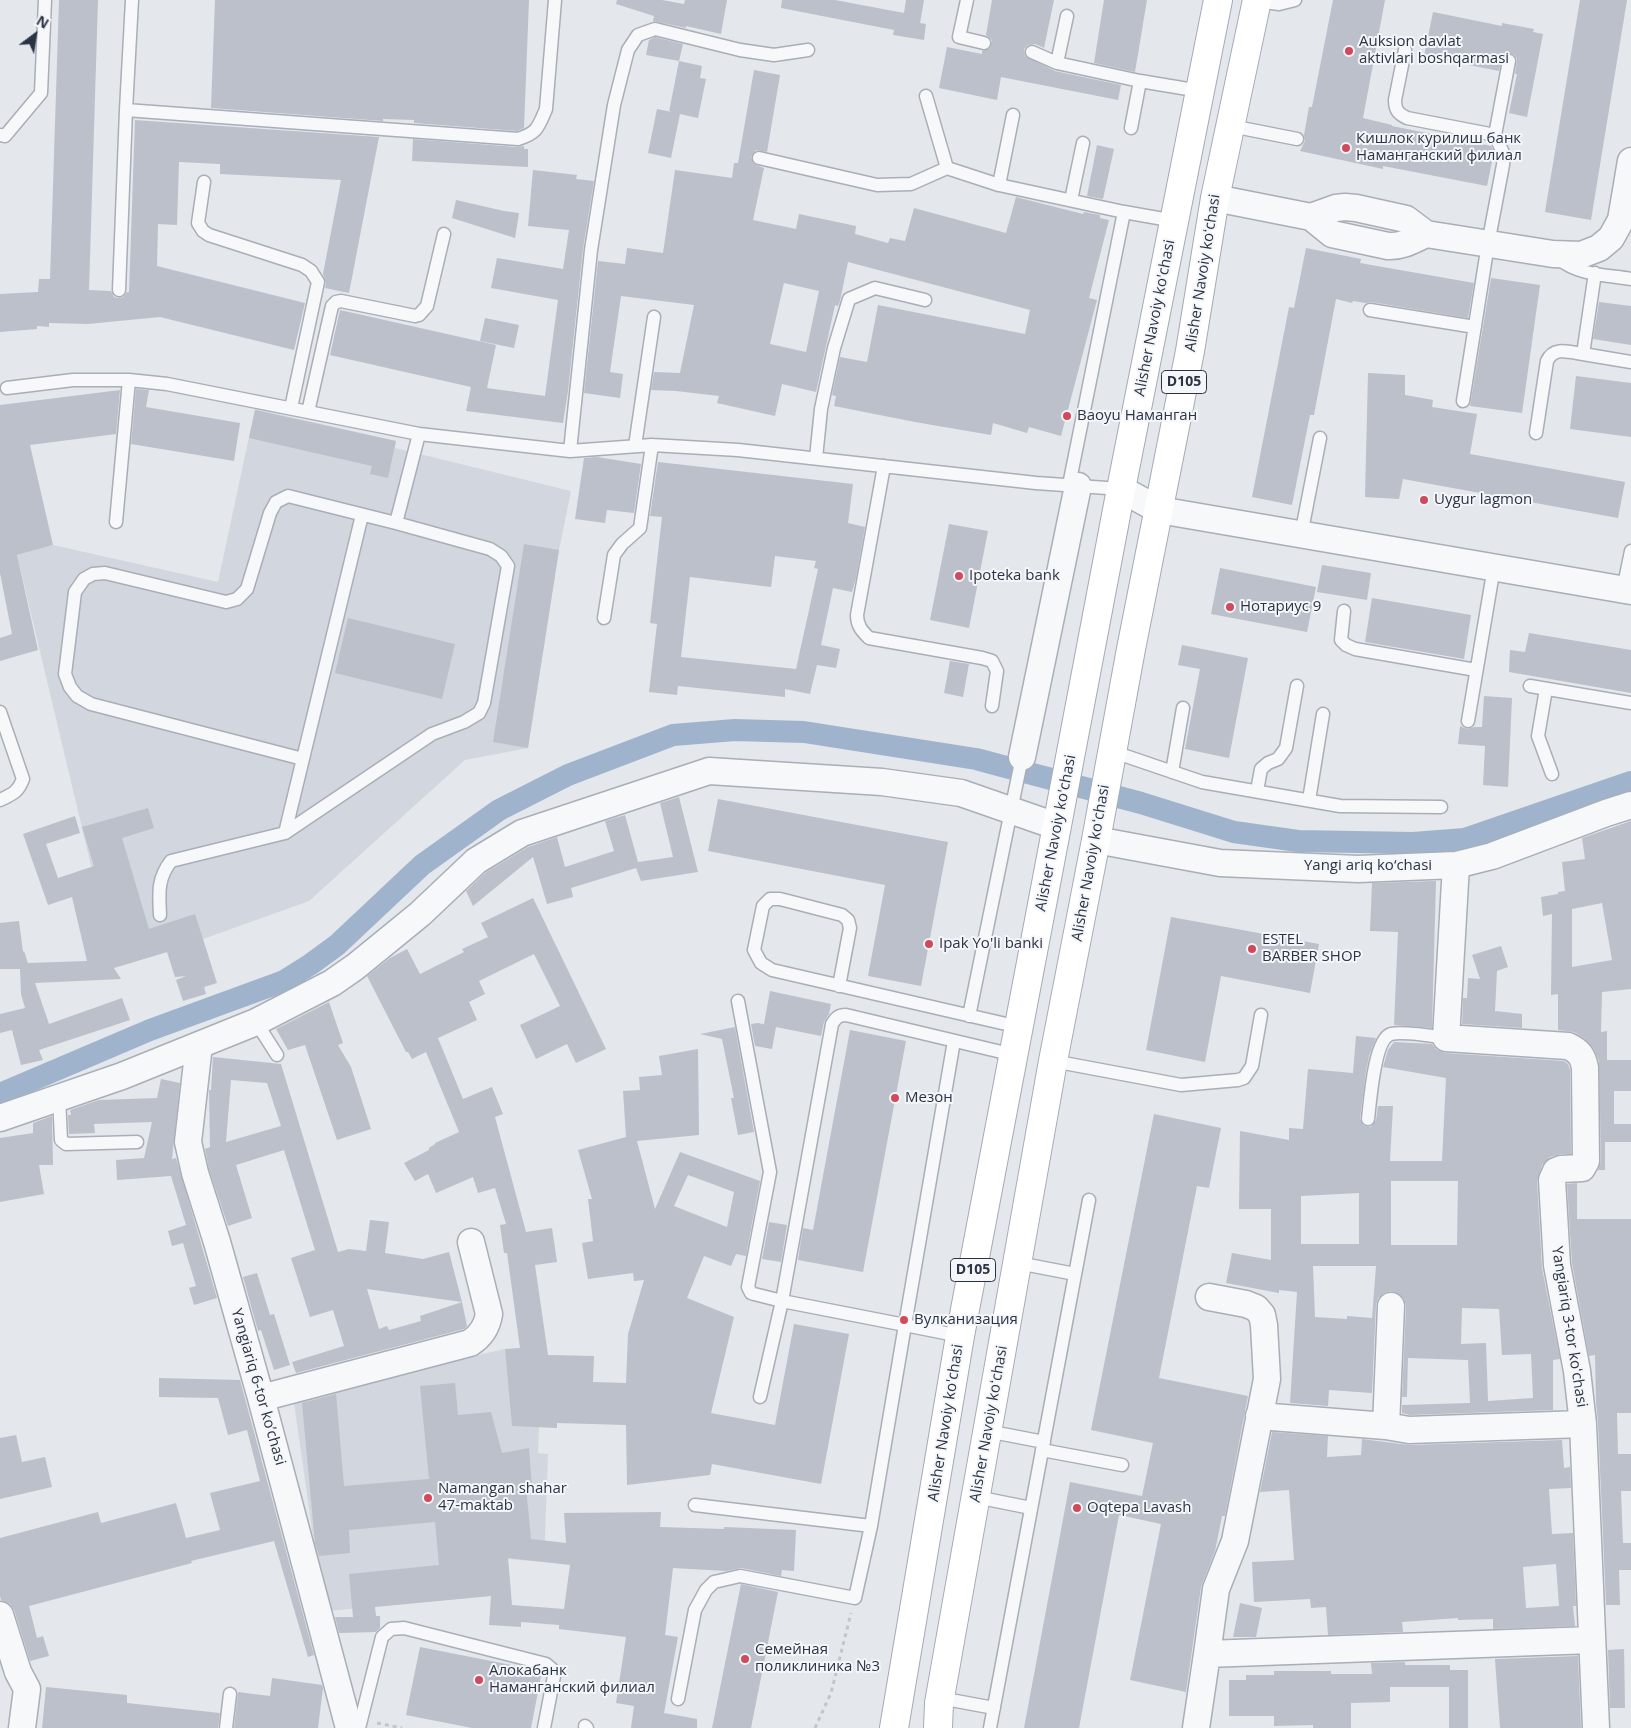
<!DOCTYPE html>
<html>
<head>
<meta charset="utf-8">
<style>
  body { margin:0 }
  #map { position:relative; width:1631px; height:1728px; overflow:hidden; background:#e4e7ec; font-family:"Open Sans",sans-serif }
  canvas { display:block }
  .north { position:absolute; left:10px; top:10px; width:50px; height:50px; -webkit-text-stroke:4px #f4f6f9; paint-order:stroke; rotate:31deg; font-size:14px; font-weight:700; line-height:20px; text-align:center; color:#2b3445 }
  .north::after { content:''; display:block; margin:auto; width:18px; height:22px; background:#2b3445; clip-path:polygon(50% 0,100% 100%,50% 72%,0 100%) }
</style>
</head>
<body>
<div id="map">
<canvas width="1631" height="1728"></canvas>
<div class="north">N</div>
</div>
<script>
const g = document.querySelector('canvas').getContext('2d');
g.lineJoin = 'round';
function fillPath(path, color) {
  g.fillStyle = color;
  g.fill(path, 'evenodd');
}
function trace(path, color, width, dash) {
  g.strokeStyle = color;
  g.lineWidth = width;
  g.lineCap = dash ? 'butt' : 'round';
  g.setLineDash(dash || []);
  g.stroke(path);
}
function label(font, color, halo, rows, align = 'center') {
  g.font = font + ' "Open Sans",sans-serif';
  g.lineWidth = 4;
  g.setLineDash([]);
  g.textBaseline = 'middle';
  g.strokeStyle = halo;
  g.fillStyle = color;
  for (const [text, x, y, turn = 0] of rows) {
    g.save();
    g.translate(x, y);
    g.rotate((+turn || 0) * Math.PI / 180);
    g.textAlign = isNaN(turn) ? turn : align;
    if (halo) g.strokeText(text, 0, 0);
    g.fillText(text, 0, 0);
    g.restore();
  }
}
const built = new Path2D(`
  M255,409l141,32 -1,7 176,43 -12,59 -31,198 -63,12 -156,141 -142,51 -50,15 -8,-26 -92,-386 36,-10 165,37z
  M505,1349l6,60 29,-7 -2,51 10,1 -4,108 -36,-3 3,35 -183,17 -12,-54 -23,-161z`);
const canal = new Path2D(`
  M0,1094l150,-64 134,-49 27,-17 26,-19 85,-80 77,-55 69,-35 105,-40 62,-5 69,2 172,27 165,44 93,29 64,9 115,2 52,-4 166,-57`);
const building = new Path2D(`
  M59,0h39l-9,290 22,1 3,6 4,1 5,-1 4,-5h2l6,-172 244,17 -30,156 -24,-5 1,-5 -3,-9 18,-94 -121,-6v-10l-41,-2 -2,63 -19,-1 -1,42 148,37 -11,47 -134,-33 -72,7 -39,-1v4l-12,-1v3l-37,3v-38l38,-2 1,-13h11z
  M215,0h314l-5,128 -7,3 -103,-8v-3l-31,-1v2l-172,-13z
  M617,0h45l22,4 1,-4h42l-6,34 -35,-8v2l-33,-7 1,-5 -38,-12z
  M782,0h53l69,13 2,-13h18l-4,23 6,1 -2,16 -31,-5 1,-5 -113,-22z
  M992,0h62l-10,48 -9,-4 -7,1 -4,4 1,7 30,15 66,14 -3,15 -117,-23 -4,23 -58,-12 8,-41 35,7v-3l8,-3 2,-8 -6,-5z
  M1104,0h43l-12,72 -41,-9z
  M1333,0h52l-22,118 29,7v1l99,20 3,6 -7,34 -104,-20v3l-83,-18 5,-10 -1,-6 5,-28h3z
  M1580,0h47l-36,220 -46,-8z
  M1433,12l69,14v-3l32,6 -1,3 10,2 -16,83 -18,-4 8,-39h-2l2,-15 -3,-4 -7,-2 -4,2 -4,16 -75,-15z
  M655,37l28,7 -4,17 -33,-6 3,-15z
  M679,61l23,5 -2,12 6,1 -8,39 -18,-4 -9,44 -23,-5 9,-44 15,3h-3z
  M754,70l26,5 -13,77 -11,-2 -5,7 3,7 10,4 -11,52 43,9 3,-15 57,12 -1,8 33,9 2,-5 15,3 9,-33 92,25 10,-36 67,17 1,-2 16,3v3l9,2 -20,78 8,2 -36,136 -32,-9 -2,6 -34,-10 -2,12 -76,-13 -81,-16 2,-10 -4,-1 8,-38 27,5 11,-57 147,29 5,-24 -182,-48 -8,39 -2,5 -3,-1 -19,87 -34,-8 -7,32 -58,-13 2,-7 -43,-5 -25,-1 3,-18 26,1 14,-68 -73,-9 -11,76 13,2 -3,24 -36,-5 14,-132 27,3 2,-16 36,5 12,-83 57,8 2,-15h4zM784,283l35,8 -13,61 -36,-8z
  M413,139l104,8 7,-1v3h4v18l-116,-6z
  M1097,145l17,4 -11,50 -16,-3z
  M533,170l44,5 -1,4 18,2 -11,68 -15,142 -5,32 -97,-12 5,-24 -141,-32 10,-45 156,35 -9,43 58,8 13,-96 -67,-12 6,-30 66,11 6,-39 -41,-4z
  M456,200l48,11 15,2 -4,25 -63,-20z
  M1306,248l55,11 -1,4 114,20 -6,35 -97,-16 -5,1 -13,-2 -1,2 -16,-4 -22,116h-4l-18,90 -40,-8 37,-190 5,1z
  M1491,278l49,7 -18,128 -52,-7z
  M1599,302l32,4v39l-38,-6z
  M485,318l34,7 -5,23 -34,-7z
  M1368,373l37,2v20l28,5 -1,7 45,7 -7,40 155,28 -7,36 -215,-39 -4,20 -34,-2z
  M1576,376l55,7v54l-61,-8z
  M136,389l13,1 -3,17 94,16 -6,38 -103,-17z
  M120,390l-4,44 -86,11 23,100 -36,10 21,95 -38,11v-23l12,-4 -12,-61v-168z
  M255,410l141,31 -8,37 -18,-4 2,-8 -123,-28z
  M597,457l44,7 -7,49 -27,-3 -2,13 -30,-4 9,-61z
  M658,462l195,22 -5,39 17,4 -9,51 -4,14 -19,-4 -12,57 19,4 -4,19 -19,-3 -7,29 -25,-5v8l-107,-11 -1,9 -28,-3 8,-68 -7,-1 12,-106 -12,-1zM775,556l41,5 -2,7 4,1 -22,100 -115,-12 9,-80 81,10z
  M949,524l39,7 -19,97 -39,-8z
  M524,544l35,6 -31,198 -35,-6z
  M1322,565l49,8 -4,27 -50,-8z
  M1220,568l96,19 -9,45 -96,-18z
  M1372,598l99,17 -7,44 -99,-17z
  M348,618l107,26 -13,55 -107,-26z
  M1529,633l102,17v43l-122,-21 1,-22 15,2z
  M1182,645l66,13 -19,100 -44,-9 15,-80 -22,-4z
  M950,661l19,3 -6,33 -19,-4z
  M1484,696l28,2 -4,89 -25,-2 2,-39 -27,-2 2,-18 7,3 7,-2h8z
  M679,797l19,75 -57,9 -5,-13 -65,20 2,9 -26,7 -14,-47 -60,49 -7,-15 19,-18 43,-26 29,-10 8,30 49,-16 -9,-30 20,-6 13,47 35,-5 -13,-54z
  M718,799l230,43 -27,144 -53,-10 17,-91 -177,-34z
  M148,808l6,20 -32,10 27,91 46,-15 22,69 -13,4 2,7 -23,7 -7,-21 10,-4 -11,1 -8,-25 -53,16 7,11 -86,4 14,41 73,-26 8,22 -91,30 4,10 -22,5 -9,-35 -12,3v-19l25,-6 -4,-14 -1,-25h-20v-46l19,-2 4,31 1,-1 4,12 59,-2 -15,-64 -24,8 -25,-71 52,-18 5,17 -34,11 12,34 36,-12 -12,-39z
  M1631,821v168l-29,3 -1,40 6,-1v29h24v31h-17v33h17v18h-26v28h-7l3,-9 -2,-100 -5,-12 -10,-11 -10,-6 -16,-2v-36l-7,1 1,-81 -9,2 -2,-19 17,-3v-2l7,-1 -3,-29 23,-3 -3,-21zM1602,903l10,57 -40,7v-58z
  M1436,881l-4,147 -38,-3 4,-93 -28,-1 2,-48z
  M533,898l73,151 -30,14 -9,-19 -31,15 -16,-34 40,-19 -26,-52 -55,27 6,13 -16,8 8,18 -39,18 25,61 29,-12 11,27 -8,3 31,115 26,-4 5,34 -22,3 13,90 46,1 -1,26 33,1 2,-49 16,-54 -10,1 -1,-8 -45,6 -6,-36 11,-2 -5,-42h4l-14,-49 48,-13 -3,-46 17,-1 -1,-13 23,-2 -3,-19 39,-7 1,86 -62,6 18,68 25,-57 80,29 -14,75 -10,-2 -5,12 -27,-10 -17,42 47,19 -23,96 64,12 19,-101 55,10 -28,150 -109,-20 -2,11 -83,10 -1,-60 -69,-2v5l-45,-2 -7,-77 15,-1 -13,-95h-3l-4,-28 6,-1 -11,-36 -17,5 -5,-16 -37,16 -8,-19 -13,7 -11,-18 25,-13v-2l6,-4v-1l24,-11 -33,-80 -14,7 -4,-7h-2l-39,-76 23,-18 17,-9 13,25 44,-22 -2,-3 26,-12 -7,-14zM688,1175l46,17 -7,35 -53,-21z
  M1171,917l148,27 -9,49 -89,-17 -16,86 -59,-12z
  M1501,946l7,21 -11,4 -2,40 27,3v14l-60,-4 1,-26h4l1,-20 12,1 -8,-24z
  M770,991l61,13 -2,10 -5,8 -3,14 -45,-9 -4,22 -17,-3 -4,-22 7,-1 10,2 -4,-1z
  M329,1002l14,41 -5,2 13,22 20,62 -34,11 -32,-95 -17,5 -12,-21z
  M735,1027l19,105 -16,3 -7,-37h3l-12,-59 -22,-5z
  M850,1030l56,11 -43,231 -65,-12 5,-32 10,2z
  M1356,1036l20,2 -7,18 -3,15 -6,48 4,7 7,1 5,-7 2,-14h15l-3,55h52l4,-83 -63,-11 5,-17 6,-8 38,2 5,6 8,3 119,8 4,3 2,6 1,84h-11l-10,3 -8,8 -5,16 5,87 18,91 -7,1v50l-143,5 -8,-2v-8l68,-2 -2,-43 -60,-2 -1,39h-5l4,-91 -2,-7 -5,-5 -8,-3 -7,2 -6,5 -2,7 -4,88 -43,-3 -1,16 -38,-3 7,-111 -18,-2v3l-53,-10 6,-30 39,7v-51h-32l1,-78 49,9v-12l14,1 5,-60 45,4zM1391,1181h67l-1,64h-66zM1359,1193v51h-58v-48zM1313,1266h63l-4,52 -25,-2v3l-32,-2zM1462,1308l37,1 3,46 29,-1 2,44 -45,3 -2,-58 -25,1z
  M213,1057l68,7 57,188 11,-3 17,2 4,-31 19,2 -4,31 38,6 26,-7 13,50 -95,-13 12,40 8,-3 2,4 32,-9 -1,-5 42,-14 5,24 -3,3 -168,44 -4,-11 52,-16 -11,-36 -23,7 -19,-59 24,-8 -31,-100 -48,15 16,53 -24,8 -19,-57 -4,-20 5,-2 -1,-57h2zM231,1080l36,3 14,43 -55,16z
  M161,1079l19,4 -8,76 4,-1 41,140 -23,7 -5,-17 7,-2 -13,-43 -11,3 -4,-15 18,-6 -15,-49 -54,4 -1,-20 28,-2 8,-36 -58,2 1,9 -26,1 -1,-19h3l-1,-5 29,-10 58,-2z
  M1154,1114l67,14 -12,60 -12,-2 -38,192 89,18 -23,120h-3l-7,35 -14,36 -15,105 -56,-12 31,-156 -42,-9 -40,213h-55l46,-246 72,14 11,-53 -62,-13z
  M52,1116l1,49h-14l5,29 -44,8v-64l33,-5v-10z
  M1577,1183v36h54v194h-14l1,41h13v37h-10l2,52h8v27h-12l1,35h-14l-8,-182 -2,-21 -1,-47 -6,1 -17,-93 -5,-79z
  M769,1222l18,3 -6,37 -19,-3z
  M257,1273l13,42 4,-1 16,51 -16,5 -13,-40 -3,1 -15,-54z
  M159,1378l81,2 74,275 -6,2 -34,-116 -83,20 1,2 -163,43 8,32 6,-2 6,20 -19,5 -16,-51 -4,-6 -9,-4 -1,-4v-58l98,-26 3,11 75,-20 10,35 34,-8 -10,-37 50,-12 -13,-51 -19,5 -10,-37 -59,-1z
  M455,1383l3,32 33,-3 11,41 27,-5 3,39h-6l5,52 35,4 -2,-30 97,-1 -1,15 64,2v-2l72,3 -2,41 -12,-1 -1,6 -40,-8 -15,3 -53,-3 -8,67 13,2 -14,76 33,6v9h-66l3,-22 -18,-3 10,-66 -67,-8v-4l-38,-3v5l-32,-2 2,-29 -116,11 1,9h4v12l-4,4 -37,1 -4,-16h18l-4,-43 90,-9 -4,-43 -86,8 1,23 -31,3 -4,-13 -13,-140 34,-9 8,92 85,-7 -9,-93zM508,1558l62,7 -6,44 -52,-4z
  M1272,1432l56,4 -1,21 34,-2 1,-16 47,6 153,-5 2,28 6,-1 1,21 -22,1 3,45 21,-1 3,73h-3l2,20 -82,3v-10l-35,1v-2l-56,4 1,10 -75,3 -2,-28 -15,1 -1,-9 -56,3 -2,-40 42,-2 -5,-70 -29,2zM1556,1564l3,42 -33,2 -3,-41z
  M16,1435l6,27 23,-5 7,30 -52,12v-61z
  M741,1584l37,8 -27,136h-39z
  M1240,1603l22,5 -6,29h-23z
  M420,1647l122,24 -11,57h-59l-66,-13z
  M1624,1649l1,59h-15l-2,-58z
  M1578,1656l3,72h-81l-5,-69z
  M1405,1662v3h45v5h18v58h-19v-41h-59v15l-39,1v25h-38v-3l-39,1v-10h-45v-36h17v-5h28v-4h57v3h41l-1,-11z
  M272,1678l50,7 1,3 -5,40h-84l4,-36 32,4z
  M46,1687l81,8v8l93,10 -2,15h-176z`);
const path = new Path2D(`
  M377,1723l25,5
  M815,1728l16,-35 20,-80`);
const lane = new Path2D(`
  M967,0l-8,37 25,6
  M1257,1l22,3 16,-4
  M1067,16l-10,47 83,18
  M1405,50l-10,50c0,11 4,14 12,18l88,17 9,20 -1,10 -15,79 -25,157
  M1032,52l25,11
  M926,96l21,72
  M126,110l392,29c19,-6 20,-11 28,-30l9,-109
  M1013,115l-14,70 125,27
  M1231,126l66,13
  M1131,128l9,-47 60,10
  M0,135l5,1 36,-43 4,-93
  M1495,135l14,-74
  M759,158l118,27 34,-1 36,-16 52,17
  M204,182l-6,41 5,8 6,4 93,30 9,6 7,11 -27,126
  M1071,200l12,-57
  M1559,259c19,16 48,16 72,20
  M1595,273l-12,81 48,8
  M119,290l7,-180 6,-110
  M1370,310l105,17
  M7,388l66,-8h56l38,4 252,50 151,17 82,-6 86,5 298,33 85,6
  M308,412l24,-106 4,-4 5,-1 74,15 4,-1 8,-9 17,-72
  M1536,433l11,-72c7,-15 22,-9 36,-7
  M635,446l19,-129
  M570,451l21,-201 23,-145 14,-55 10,-15 17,-6 85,21 34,5 34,-5
  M816,458l5,-49 13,-61 15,-49 26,-11 50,12
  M884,466l-27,149c0,11 5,16 12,23l113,20 10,3 5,10 -5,35
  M1069,485l55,-273 51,9
  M116,522l13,-142
  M1301,535l19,-97
  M1623,590l8,-39
  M1344,611l-3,29 5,5 9,4 121,21
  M604,618l10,-63 8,-11 18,-16 12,-83
  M1530,686l101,17
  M1546,689l-8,47 14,38
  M0,712l23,67c-5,13 -10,15 -23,21
  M1468,721l26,-154
  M1111,751l91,31 138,24 101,1
  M303,759l-212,-55 -14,-8 -7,-9 -5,-13 10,-82 9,-13 9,-5 12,-1 121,29 11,-3 10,-10 23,-76 6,-11 12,-6 108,27
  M1172,772l11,-64
  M1257,791l4,-22 7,-6 10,-4 8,-11 11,-62
  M1309,800l14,-86
  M285,833l77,-318
  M160,915c-1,-21 -3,-36 11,-54l114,-28 147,-99 32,-12 15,-9 5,-10 24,-137 -7,-10 -11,-7 -94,-26 23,-89
  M839,986l11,-58 -2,-8 -6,-5 -62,-16h-10l-7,7 -9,44 7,13 11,7 247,57
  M738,1001l32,171 -22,115 3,6 3,1 28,7 -22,96
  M969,1016l53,-259
  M256,1022l21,33
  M954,1041l-49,284 -123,-24 50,-277c4,-6 6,-9 14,-9l168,40
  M1053,1061l128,24 57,-5 6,-2 8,-12 9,-51
  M59,1097l2,43 5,4 71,-2
  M1368,1119c2,-16 6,-80 23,-85 12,-3 42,2 55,4
  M1018,1263l57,11
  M987,1431l57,11
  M1042,1450l80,15
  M976,1497l55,11
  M695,1505l176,21 34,-201 55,11
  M940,1698l54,10
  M678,1699l17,-89 11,-20 8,-8 26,-6 115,22 16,-72
  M585,1726l2,2
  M226,1728l4,-34
  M359,1728l23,-91 9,-8 13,-1 142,36 6,5 2,7 -10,52
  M990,1728l99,-528`);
const street = new Path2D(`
  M1215,198l96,19 25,-9 9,-1 11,1 50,11 20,15 127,20 28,1 18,-7 12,-10 10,-18 10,-59
  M1311,217l21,17 56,12c14,1 25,-6 38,-12
  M1121,489l38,21 472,81
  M1022,757l56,-271
  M1096,840l124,23 138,6 98,-4 36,-9 114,-43 25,-8
  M1456,865l-10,173 122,8c11,5 15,10 17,22l1,93 -4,7 -21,1 -5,2 -4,9 5,85 20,106 6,53 13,304
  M199,1045l-11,97 7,31 22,69 44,156 88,330
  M0,1118l122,-42 134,-54 76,-39 23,-16 65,-53 56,-53 46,-28 187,-62 173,11 79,11 95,33
  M1209,1297l37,7 10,4 6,7 2,10 3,54 -32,162 -19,48 -9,65 385,-14
  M261,1398l209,-55c11,-7 17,-16 19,-29l-18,-72
  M1259,1416l127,10 23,4 174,-6
  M1386,1426l5,-120
  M0,1615l18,57 9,17 -5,39
  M1196,1728l11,-74`);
const primary = new Path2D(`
  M894,1728l66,-392 161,-847 97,-489
  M938,1728l1,-25 114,-642 43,-221 35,-191 59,-298 25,-153 42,-198`);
const markers = [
  [1349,51,5,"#d1495b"],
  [1346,148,5,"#d1495b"],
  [1067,416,5,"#d1495b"],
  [1424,500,5,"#d1495b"],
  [959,576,5,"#d1495b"],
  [1230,607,5,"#d1495b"],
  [929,944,5,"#d1495b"],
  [1252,949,5,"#d1495b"],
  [895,1098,5,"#d1495b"],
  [904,1320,5,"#d1495b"],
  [428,1498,5,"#d1495b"],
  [1077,1508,5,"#d1495b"],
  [745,1659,5,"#d1495b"],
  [479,1680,5,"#d1495b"]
];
const shields = [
  [1184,382,45],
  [973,1270,45]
];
const shieldNames = [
  ["D105",1184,382],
  ["D105",973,1270]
];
const poiNames = [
  ["Auksion davlat",1359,42],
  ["aktivlari boshqarmasi",1359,59],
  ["Кишлок курилиш банк",1356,139],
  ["Наманганский филиал",1356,156],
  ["Baoyu Наманган",1077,416],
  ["Uygur lagmon",1434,500],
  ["Ipoteka bank",969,576],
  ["Нотариус 9",1240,607],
  ["ESTEL",1262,940],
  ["BARBER SHOP",1262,957],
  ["Ipak Yo'li banki",939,944],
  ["Мезон",905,1098],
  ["Вулканизация",914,1320],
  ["Namangan shahar",438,1489],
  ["47-maktab",438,1506],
  ["Oqtepa Lavash",1087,1508],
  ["Семейная",755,1650],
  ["поликлиника №3",755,1667],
  ["Алокабанк",489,1671],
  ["Наманганский филиал",489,1688]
];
const streetNames = [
  ["Alisher Navoiy koʻchasi",1203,273,-81],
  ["Alisher Navoiy ko'chasi",1155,318,-79],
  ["Alisher Navoiy ko'chasi",1056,833,-79],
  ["Alisher Navoiy koʻchasi",1091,863,-80],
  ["Yangi ariq ko‘chasi",1368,866],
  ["Yangiariq 3-tor koʻchasi",1569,1327,81],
  ["Yangiаriq 6-tor koʼchasi",258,1387,74],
  ["Alisher Navoiy ko'chasi",946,1423,-81],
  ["Alisher Navoiy koʻchasi",989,1424,-80]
];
fillPath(built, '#d2d6de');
trace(canal, '#9fb4cc', 22);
fillPath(building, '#bbc0ca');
trace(lane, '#a9aeb7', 15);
trace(street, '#a9aeb7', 29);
trace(primary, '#a3abb8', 30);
trace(path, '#c2c5cb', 3, [4, 4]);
trace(lane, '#f7f8fa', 12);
trace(street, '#f7f8fa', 26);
trace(primary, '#fff', 28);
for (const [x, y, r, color] of markers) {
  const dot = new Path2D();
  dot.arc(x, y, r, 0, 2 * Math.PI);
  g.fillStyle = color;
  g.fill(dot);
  trace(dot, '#f4f6f9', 2);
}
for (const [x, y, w] of shields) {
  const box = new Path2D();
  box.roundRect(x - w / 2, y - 11.5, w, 23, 4);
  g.fillStyle = '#f4f6f9';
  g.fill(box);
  trace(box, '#2b3445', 1);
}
label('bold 14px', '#2b3445', null, shieldNames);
label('15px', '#2b3445', '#f4f6f9', poiNames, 'left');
label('15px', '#2b3445', '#f4f6f9', streetNames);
</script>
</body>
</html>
